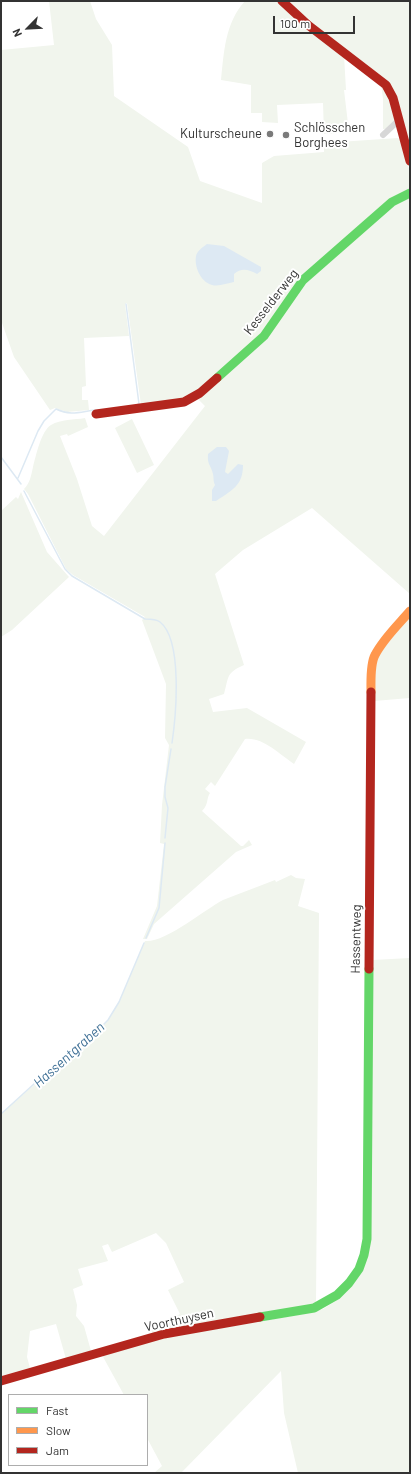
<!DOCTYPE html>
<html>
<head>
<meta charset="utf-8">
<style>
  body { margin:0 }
  #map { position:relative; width:411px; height:1474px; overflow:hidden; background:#fff; font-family:Barlow,sans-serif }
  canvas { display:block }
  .frame { position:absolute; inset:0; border:2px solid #333; pointer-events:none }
  .legend { position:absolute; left:8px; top:1394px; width:140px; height:72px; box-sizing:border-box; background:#fff; border:1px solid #adadad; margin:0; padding:5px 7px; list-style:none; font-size:12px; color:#333 }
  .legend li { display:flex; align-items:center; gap:8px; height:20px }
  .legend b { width:20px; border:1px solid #adadad }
  .north { position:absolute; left:8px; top:8px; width:40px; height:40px; -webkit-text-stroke:3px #fff; paint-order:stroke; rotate:246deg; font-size:11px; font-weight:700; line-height:16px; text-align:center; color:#333 }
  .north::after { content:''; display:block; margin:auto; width:14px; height:18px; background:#333; clip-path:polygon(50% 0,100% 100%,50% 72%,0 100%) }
  .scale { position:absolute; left:273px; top:16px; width:82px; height:18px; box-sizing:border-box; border:2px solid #333; border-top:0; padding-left:5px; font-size:12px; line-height:14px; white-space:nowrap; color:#333; -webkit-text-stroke:3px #fff; paint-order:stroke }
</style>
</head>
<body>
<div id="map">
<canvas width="411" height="1474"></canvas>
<div class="frame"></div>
<ul class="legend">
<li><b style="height:5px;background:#63d668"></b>Fast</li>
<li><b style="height:5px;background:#ff974d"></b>Slow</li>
<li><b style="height:5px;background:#b3261e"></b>Jam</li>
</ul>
<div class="north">N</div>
<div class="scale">100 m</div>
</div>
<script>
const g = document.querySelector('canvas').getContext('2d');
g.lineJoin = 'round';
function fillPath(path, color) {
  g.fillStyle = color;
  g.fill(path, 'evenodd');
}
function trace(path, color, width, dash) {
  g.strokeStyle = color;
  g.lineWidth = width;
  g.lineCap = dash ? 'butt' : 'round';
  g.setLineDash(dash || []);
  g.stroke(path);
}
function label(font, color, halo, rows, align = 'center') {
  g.font = font + ' Barlow,sans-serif';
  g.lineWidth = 4;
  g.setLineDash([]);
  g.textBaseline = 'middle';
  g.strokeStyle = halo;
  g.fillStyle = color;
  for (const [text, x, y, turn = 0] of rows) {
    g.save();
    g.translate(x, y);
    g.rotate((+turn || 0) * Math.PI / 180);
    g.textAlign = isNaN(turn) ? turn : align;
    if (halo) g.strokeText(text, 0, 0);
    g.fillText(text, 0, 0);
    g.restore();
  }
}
const green = new Path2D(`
  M49,1h41l6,18 16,26 2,51 74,51 12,34 62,22v-40l12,-7 50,-4v-9l74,-5 3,3 9,31v17l-17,15 17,-8v398l-98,-86 -69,42 -28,24 29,91c-18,8 -15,11 -20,29l-15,5 4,13 34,-4 59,34 -12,22c-15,-10 -31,-27 -49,-25l-30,47 -4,-4 -6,7 5,4c-4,6 -1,11 -8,18l39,35h2l6,-6 3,5 -16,7 -82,72 -7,15h-4l14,-33 7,-62 -4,-1 2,-38 7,-60 -4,-7 1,-54 -24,-64 3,-3 -72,-42 -7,-6 -38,-75 -4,-5c6,-6 7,-13 9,-22 3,-11 8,-36 18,-42 10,-6 23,-5 34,-7l3,9 -20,9 -1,-2 -7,2 17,43 15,47 12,10 101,-130 -7,-7 -12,-1 -45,7 -14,-102 -2,1 4,32 -45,2 2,48 -4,1v13h6l1,10 -22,2 -12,-4 -5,2 -36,-53 -13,-37v-270l53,-5z
  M245,1h34l65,54 2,35h-2l5,42 -25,2 -1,-31 -46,2 1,18 -16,-1v-9h-11v-28l-30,-5c3,-28 4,-57 24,-79z
  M287,1h123v152l-14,-58 -96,-80z
  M381,84l5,7 11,33 -2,4 -12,1v-30z
  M132,419l22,46 -17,8 -22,-45z
  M21,492l26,60 22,25 -57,53 -11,7v-126l15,-14 2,2z
  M410,615v83l-36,3 2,-43z
  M291,875l5,3 9,1 -7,27 21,7 -3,391 -163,30 -2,-4 29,-16 -12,-24 16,-8 -18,-39 -10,-10 -44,19 -4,-8 -6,2 6,15 -30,8 5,16 -10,4 4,16 -1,11 8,10 7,25 -25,8 -10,-35 -26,7 -3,26 3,11 -29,8v-262l34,-30 43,-33 30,-31 11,-18 26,-61c20,2 59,-31 78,-41 17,-7 35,-13 52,-20l1,2z
  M410,958v515h-112l-14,-60 -3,-42 -100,102h-27l8,-7 -15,-28v-43h-23l-22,-40 57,-16 150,-26 14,-4 13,-8 11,-10 22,-43 4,-288z`);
const water = new Path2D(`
  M207,244l17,2 37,21v4l-4,3c-8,-4 -15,-7 -23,0v8c-7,1 -15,5 -22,3 -11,-3 -18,-18 -16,-29 1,-5 7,-9 11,-12z
  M217,447h9l3,4 -4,21 3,2 10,-10 5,1c0,21 -11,25 -27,36h-4v-11l3,-5c-2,-4 -1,-6 -2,-11 -2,-9 -6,-9 -5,-20z`);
const stream = new Path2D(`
  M126,304l13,100h-1
  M1,457l20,27
  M18,478l20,-47 6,-10 12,-12c15,7 23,3 39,1
  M24,491l41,78 7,7 73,43c6,0 11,0 15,3 23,18 16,94 12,121
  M165,838l3,-30 -3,-11v-10l6,-38
  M146,938l13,-30 6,-65
  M1,1114l34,-31 43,-33 30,-30 11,-18 25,-59`);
const street = new Path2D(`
  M383,135l16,-15`);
const fast = new Path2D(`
  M217,378l47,-42 39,-56 89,-78 18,-9
  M260,1317l54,-9 23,-13 12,-12 10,-14 5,-14 3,-16 2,-270`);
const slow = new Path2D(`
  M371,692c0,-10 -1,-28 4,-37 8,-16 23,-30 35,-44`);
const jam = new Path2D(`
  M282,1l26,24 78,60 7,13 17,63
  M96,414l88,-12 16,-9 17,-15
  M369,969l2,-277
  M1,1381l163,-47 96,-17`);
const markers = [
  [270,134,4,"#7a7a7a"],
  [286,135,4,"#7a7a7a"]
];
const poiNames = [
  ["Schlösschen",294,128],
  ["Borghees",294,143],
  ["Kulturscheune",262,134,"right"]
];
const streetNames = [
  ["Kesselderweg",271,302,-52],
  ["Hassentweg",356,939,-89],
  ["Voorthuysen",179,1320,-12]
];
const waterNames = [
  ["Hassentgraben",69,1055,-42]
];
fillPath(green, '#f1f5ed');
fillPath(water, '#dde9f3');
trace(stream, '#dde9f3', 1.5);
trace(street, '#d7d7d7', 6);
trace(fast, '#63d668', 9);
trace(slow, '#ff974d', 9);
trace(jam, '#b3261e', 9);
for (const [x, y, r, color] of markers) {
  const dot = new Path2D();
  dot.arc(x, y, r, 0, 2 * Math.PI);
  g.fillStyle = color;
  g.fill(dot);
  trace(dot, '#fff', 1.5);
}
label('13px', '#333', '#fff', poiNames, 'left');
label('13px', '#333', '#fff', streetNames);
label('italic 14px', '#3f7096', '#fff', waterNames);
</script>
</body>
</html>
